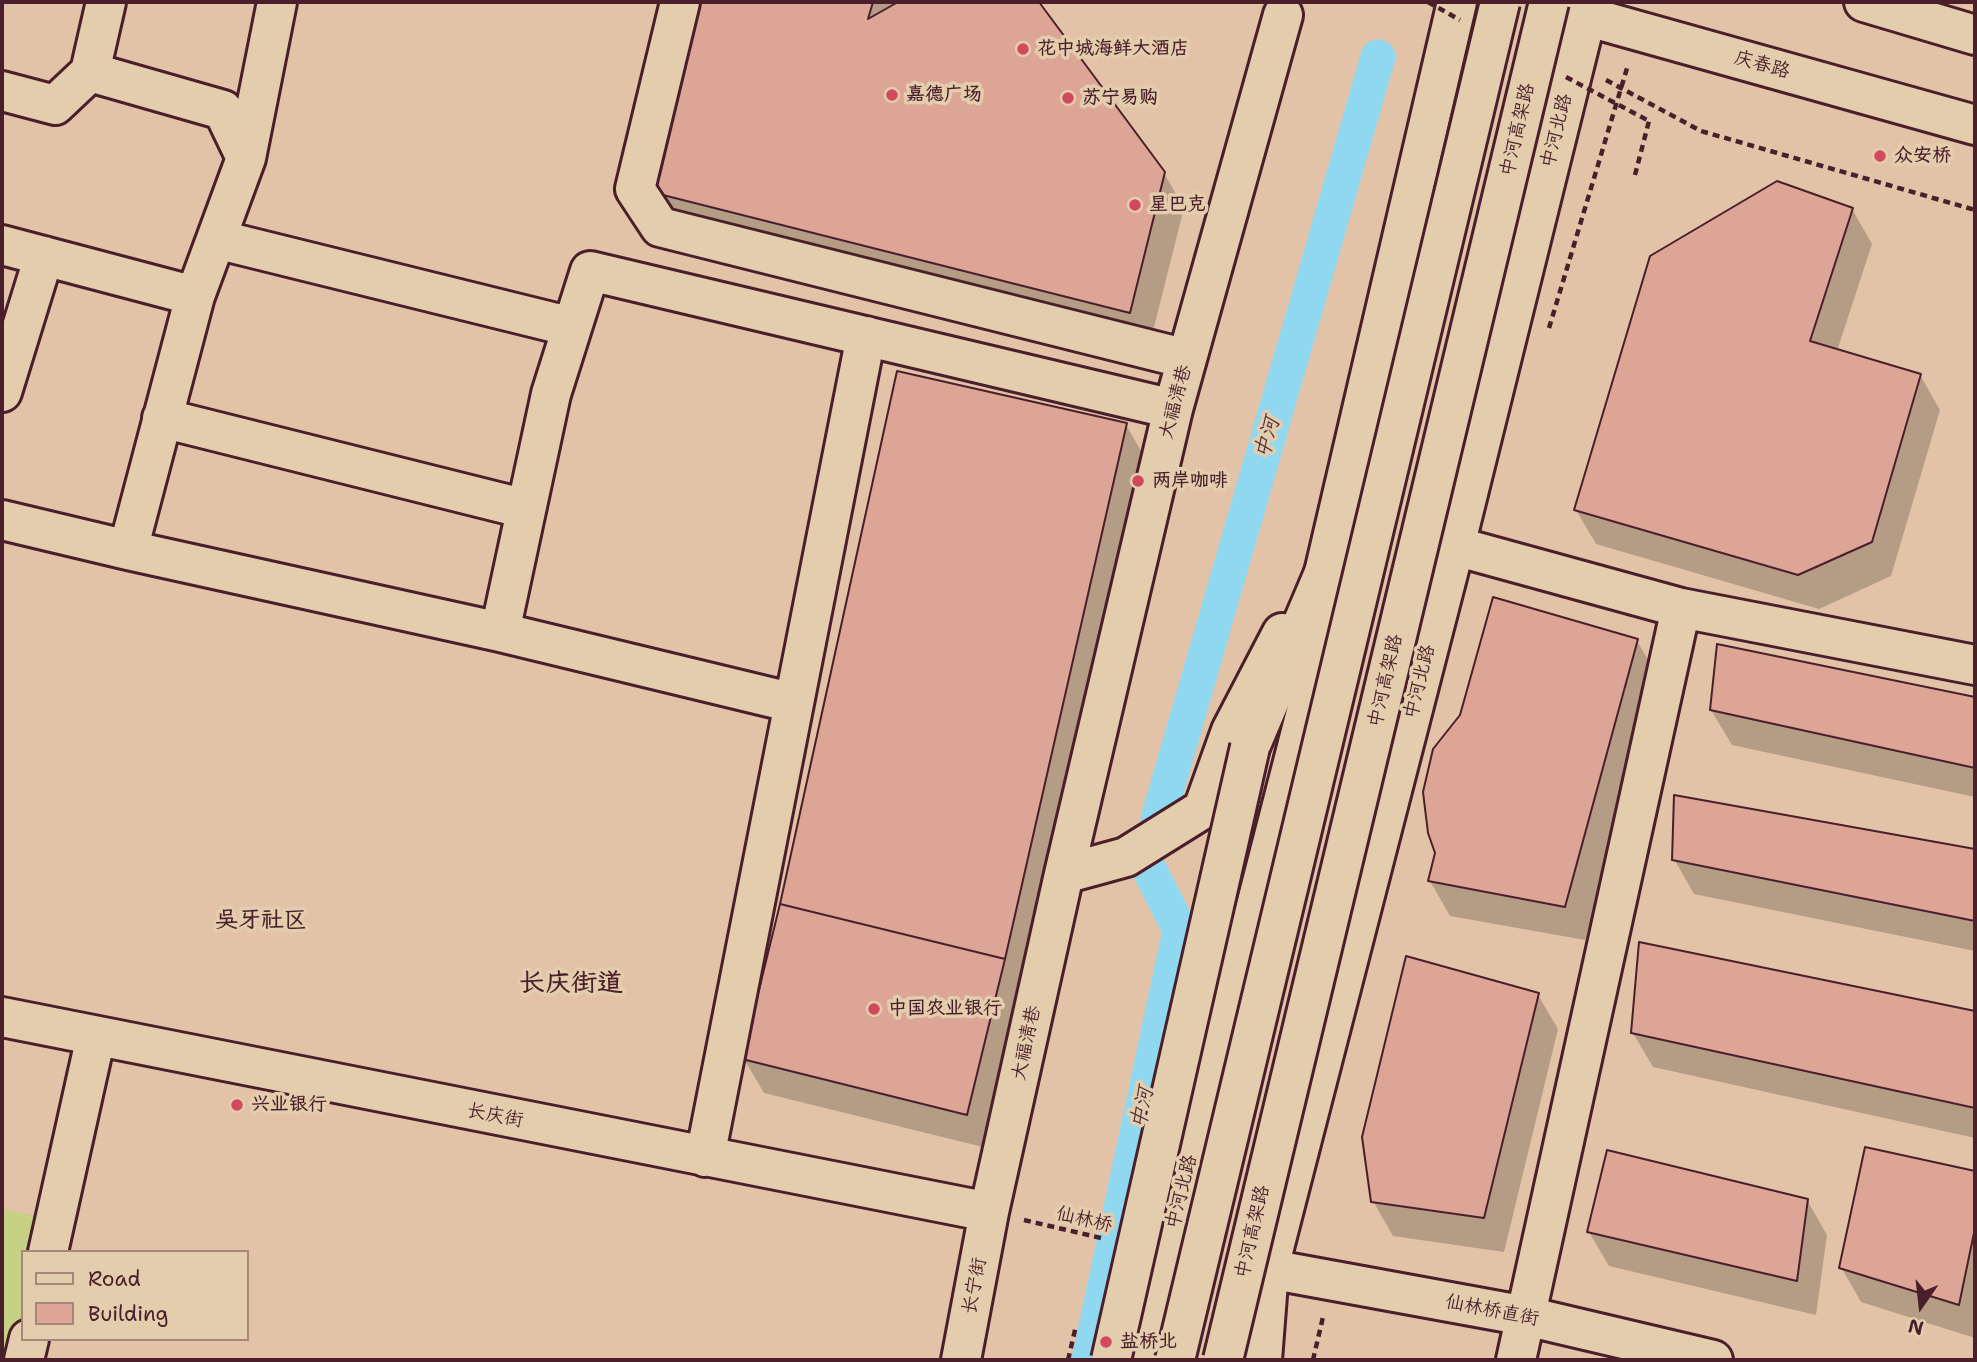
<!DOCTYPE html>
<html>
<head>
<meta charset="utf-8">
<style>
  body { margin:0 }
  #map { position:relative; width:1977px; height:1362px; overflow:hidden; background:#e3c3a7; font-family:"Shantell Sans",sans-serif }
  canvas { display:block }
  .frame { position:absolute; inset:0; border:4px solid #4a1f2b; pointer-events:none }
  .legend { position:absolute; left:21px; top:1250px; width:228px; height:91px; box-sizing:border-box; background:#e3cdad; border:2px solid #a68779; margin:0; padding:9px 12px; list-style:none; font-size:21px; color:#4a1f2b }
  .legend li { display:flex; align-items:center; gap:14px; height:35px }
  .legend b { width:35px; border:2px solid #a68779 }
  .north { position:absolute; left:1886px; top:1271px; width:70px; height:70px; -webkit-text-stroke:5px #e3cdad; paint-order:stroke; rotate:194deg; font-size:19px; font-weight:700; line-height:28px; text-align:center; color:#4a1f2b }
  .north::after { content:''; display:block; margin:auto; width:24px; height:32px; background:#4a1f2b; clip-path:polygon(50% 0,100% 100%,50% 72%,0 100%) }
</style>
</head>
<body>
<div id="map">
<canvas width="1977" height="1362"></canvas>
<div class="frame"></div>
<ul class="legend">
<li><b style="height:9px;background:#e3cdad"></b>Road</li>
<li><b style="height:19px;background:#dca596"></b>Building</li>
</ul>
<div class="north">N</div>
</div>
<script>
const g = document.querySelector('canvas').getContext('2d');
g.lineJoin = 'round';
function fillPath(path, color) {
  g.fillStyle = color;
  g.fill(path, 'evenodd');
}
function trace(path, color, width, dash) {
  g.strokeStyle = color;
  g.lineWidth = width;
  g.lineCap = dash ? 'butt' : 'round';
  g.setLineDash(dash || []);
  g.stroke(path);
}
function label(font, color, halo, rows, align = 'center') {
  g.font = font + ' "Shantell Sans","LXGW WenKai TC",sans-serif';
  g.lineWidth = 7;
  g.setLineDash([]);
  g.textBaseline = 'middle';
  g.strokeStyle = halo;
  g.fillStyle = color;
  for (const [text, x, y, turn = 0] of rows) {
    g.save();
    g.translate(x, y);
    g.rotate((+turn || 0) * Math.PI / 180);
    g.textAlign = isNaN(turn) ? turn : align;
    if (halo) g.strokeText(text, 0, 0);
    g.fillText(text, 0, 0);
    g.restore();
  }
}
const green = new Path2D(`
  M2,1209l53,11 -7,32h-25l1,108h-22z`);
const shadow = new Path2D(`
  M698,2h339l127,171 20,35 -35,139 -473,-120 -20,-35z
  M1852,209l20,35 -35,107 83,24 20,35 -49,166 -72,33 -223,-65 -20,-34z
  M1126,425l28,48 -167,675 -223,-55 -20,-34z
  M1637,641l20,34 -72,265 -135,-24 -20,-35 32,-165z
  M1718,646l257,53v98l-243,-52 -21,-35z
  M1675,798l300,53v100l-281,-57 -20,-35z
  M1641,944l334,69v125l-322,-71 -20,-34z
  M1538,995l20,34 -54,223 -111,-16 -20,-35z
  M1867,1149l108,24v165l-114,-36 -20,-35z
  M1807,1200l20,35 -11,80 -207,-49 -20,-34z`);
const canal = new Path2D(`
  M1158,819l220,-762
  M1089,1360l91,-430 -34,-67`);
const building = new Path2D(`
  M697,2h176l-5,17 30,-17h141l126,170 -35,141 -475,-120z
  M1777,181l76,27 -43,133 111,33 -49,168 -74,33 -224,-65 76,-254z
  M897,371l230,52 -122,536 -225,-55z
  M1493,597l145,42 -73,268 -137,-26 7,-28 -7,-20 -5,-41 10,-43 27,-34z
  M1717,644l258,53v71l-265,-58z
  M1674,795l301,54v72l-303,-61z
  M780,904l225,55 -38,156 -225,-56z
  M1639,942l336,69v97l-344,-75z
  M1406,956l133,37 -55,225 -113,-16 -9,-65z
  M1865,1147l110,24v57l-16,77 -120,-37z
  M1607,1150l201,49 -11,82 -210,-49z`);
const path = new Path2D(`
  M1606,80l95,51 274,79
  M1635,175l14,-54
  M1549,328l79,-263
  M1024,1220l77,18
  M1068,1360l8,-34
  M1313,1360l10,-43`);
const minor = new Path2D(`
  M680,2l-45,187 25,38 527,132
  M90,72l133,38 23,48 -51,138 -67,254
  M2,91l53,14 35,-33 16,-70
  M246,158l31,-156h-1
  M216,239l356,88
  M2,245l193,51
  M2,392l42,-136
  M162,418l364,91
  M2,520l126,30 372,82 294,71
  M1455,546l226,62 294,57
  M500,632l51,-238 39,-123 583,138
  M1064,874l62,-17 77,-48 28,-78 51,-98
  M2,1017l987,195
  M705,1157l161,-821
  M48,1252l48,-216
  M1269,1269l257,47 187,44
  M24,1360l5,-21
  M961,1360l28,-148 75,-338 109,-465 110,-394
  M1516,1360l165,-752`);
const major = new Path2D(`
  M1864,2l111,33
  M1562,7l23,9 390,109
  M1260,1302l195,-756 135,-544
  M1143,1360l24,-109 156,-605 1,-73 133,-571`);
const highway = new Path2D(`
  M1250,747l74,-174
  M1262,1360l7,-91`);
const pathBridge = new Path2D(`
  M1428,2l32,18
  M1566,77l83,44`);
const highwayBridge = new Path2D(`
  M1111,1360l139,-613
  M1175,1360l325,-1358
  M1223,1360l326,-1358`);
const markers = [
  [1023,49,7,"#d1495b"],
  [892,95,7,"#d1495b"],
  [1068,98,7,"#d1495b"],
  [1880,156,7,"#d1495b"],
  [1135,205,7,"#d1495b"],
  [1138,481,7,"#d1495b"],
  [874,1009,7,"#d1495b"],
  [237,1105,7,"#d1495b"],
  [1106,1342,7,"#d1495b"]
];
const poiNames = [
  ["花中城海鲜大酒店",1037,49],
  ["嘉德广场",906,95],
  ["苏宁易购",1082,98],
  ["众安桥",1894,156],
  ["星巴克",1149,205],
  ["两岸咖啡",1152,481],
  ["中国农业银行",888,1009],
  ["兴业银行",251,1105],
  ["盐桥北",1120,1342]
];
const streetNames = [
  ["庆春路",1762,65,16],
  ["中河高架路",1518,130,-77],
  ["中河北路",1557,131,-76],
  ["大福清巷",1176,402,-75],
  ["中河高架路",1386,681,-77],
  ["中河北路",1420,682,-76],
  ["大福清巷",1027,1043,-78],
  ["长庆街",495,1116,11],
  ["中河北路",1182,1192,-76],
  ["仙林桥",1084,1220,13],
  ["中河高架路",1253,1232,-77],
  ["长宁街",975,1286,-79],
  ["仙林桥直街",1492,1311,11]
];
const waterNames = [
  ["中河",1268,438,-74],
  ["中河",1143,1108,-78]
];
const quarterNames = [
  ["吴牙社区",261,921]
];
const districtNames = [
  ["长庆街道",571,984]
];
fillPath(green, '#c7d185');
fillPath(shadow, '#0003');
trace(canal, '#8fd8f0', 35);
fillPath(building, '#dca596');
trace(building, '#4a1f2b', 2);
trace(minor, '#4a1f2b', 44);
trace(major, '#4a1f2b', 44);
trace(highway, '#4a1f2b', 44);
trace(path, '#4a1f2b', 4.5, [7, 5]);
trace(minor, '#e3cdad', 38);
trace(major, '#e3cdad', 38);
trace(highway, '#e3cdad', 38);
trace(highwayBridge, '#4a1f2b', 44, []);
trace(pathBridge, '#4a1f2b', 4.5, [7, 5]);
trace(highwayBridge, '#e3cdad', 38);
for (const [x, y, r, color] of markers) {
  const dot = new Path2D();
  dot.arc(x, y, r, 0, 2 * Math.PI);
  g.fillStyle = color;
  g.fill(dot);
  trace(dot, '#e3cdad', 2.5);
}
label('bold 19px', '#4a1f2b', '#e3cdad', poiNames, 'left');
label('19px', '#4a1f2b', '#e3cdad', streetNames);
label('italic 21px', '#51323f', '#e3cdad', waterNames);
label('bold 23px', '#4a1f2b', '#e3cdad', quarterNames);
label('bold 26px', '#4a1f2b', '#e3cdad', districtNames);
</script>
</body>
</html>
